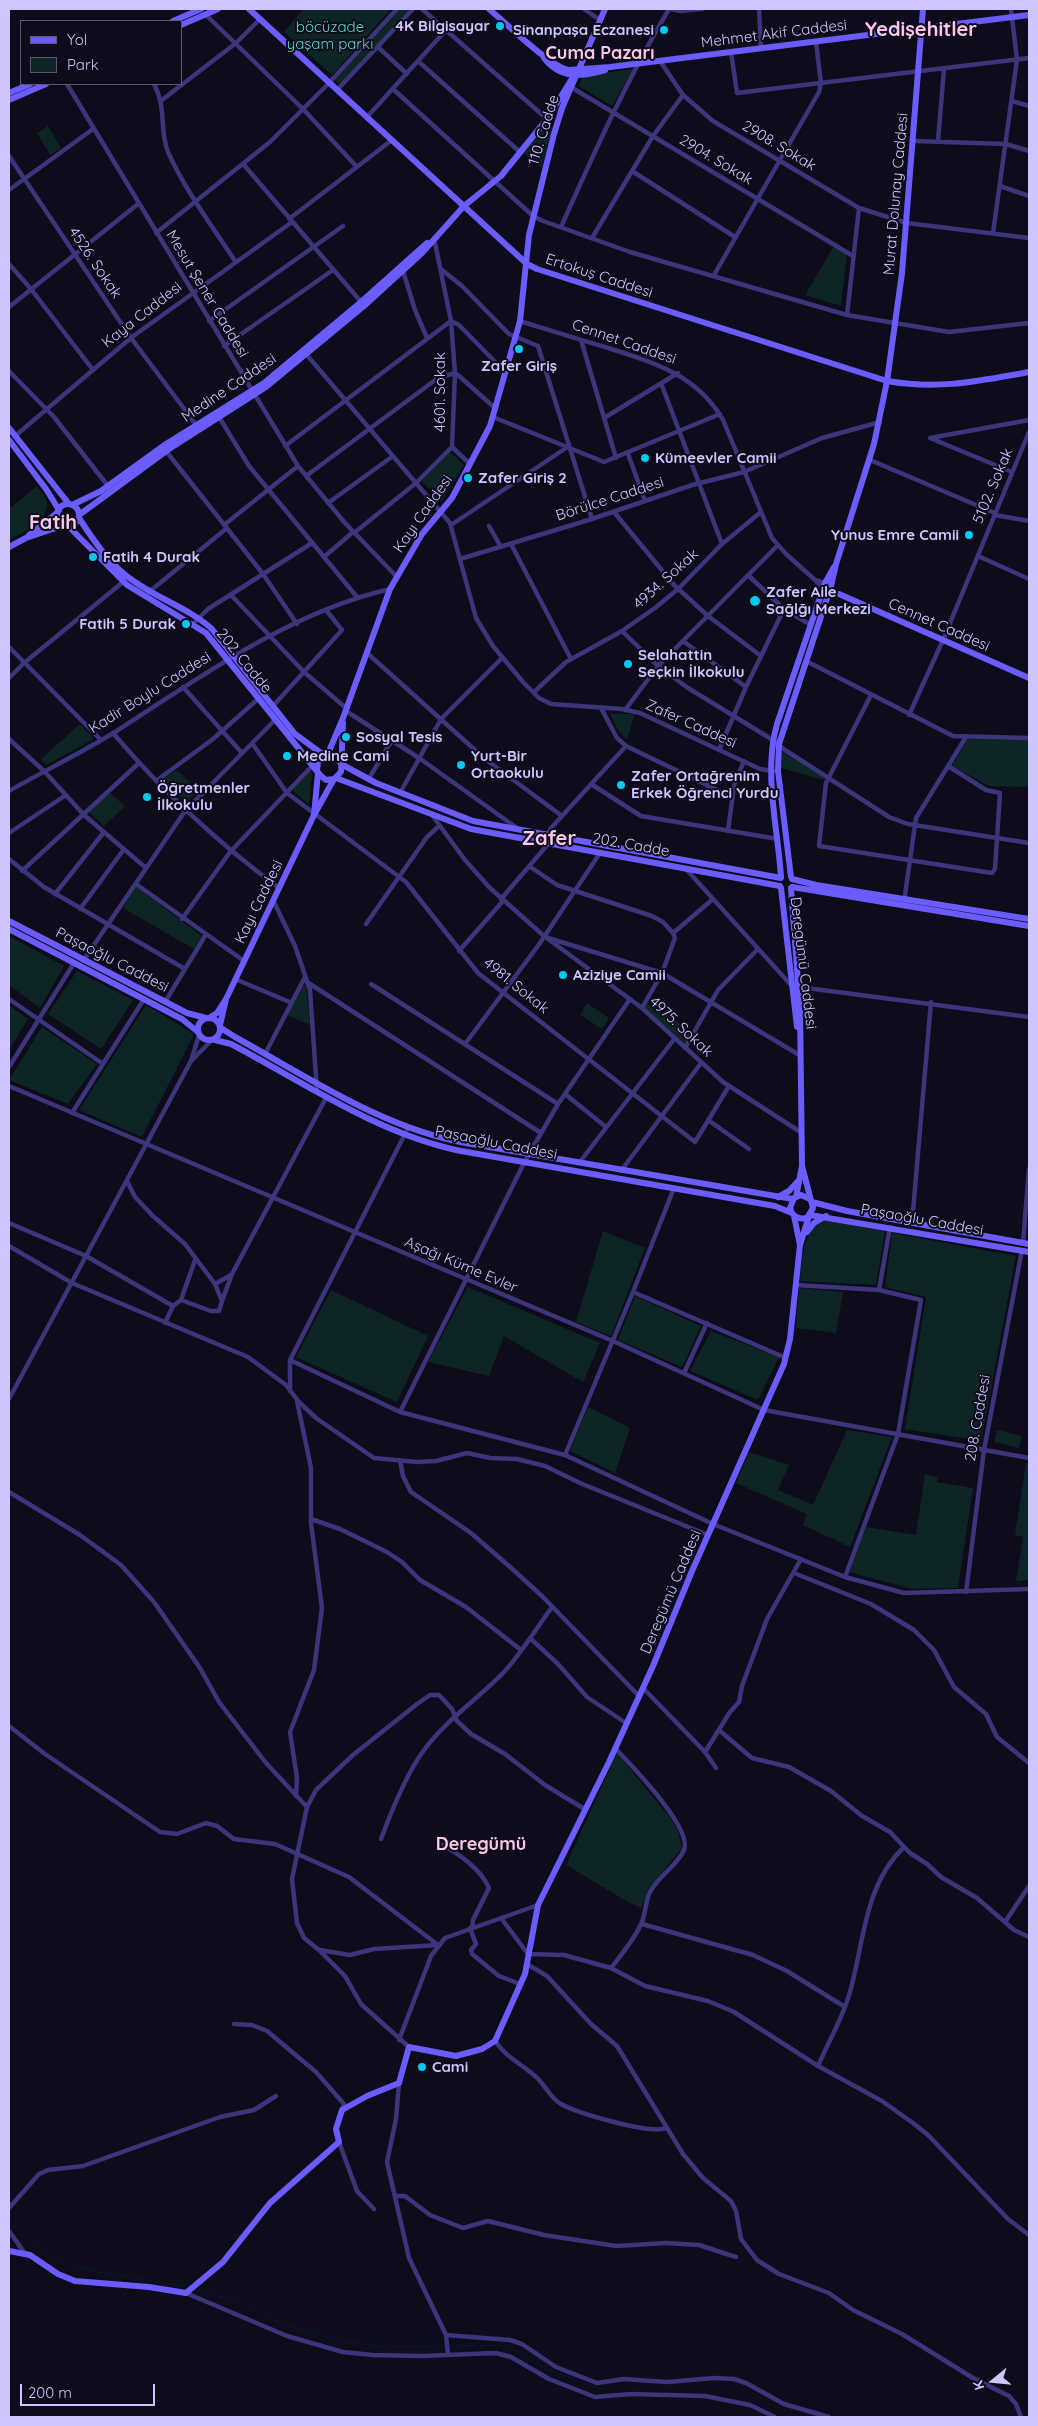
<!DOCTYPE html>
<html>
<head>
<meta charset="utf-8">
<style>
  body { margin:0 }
  #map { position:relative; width:1038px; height:2426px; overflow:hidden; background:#0e0b1b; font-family:Quicksand,sans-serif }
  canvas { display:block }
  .frame { position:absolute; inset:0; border:10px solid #cfc5ff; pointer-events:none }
  .legend { position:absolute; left:20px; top:20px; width:162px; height:65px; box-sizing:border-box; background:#0e0b1b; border:1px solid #5b5576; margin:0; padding:6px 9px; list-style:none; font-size:15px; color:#cfc5ff }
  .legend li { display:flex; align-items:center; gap:10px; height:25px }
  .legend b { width:25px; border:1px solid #5b5576 }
  .north { position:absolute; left:968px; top:2356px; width:50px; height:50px; -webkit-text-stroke:4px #0e0b1b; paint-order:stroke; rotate:253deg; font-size:14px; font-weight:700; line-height:20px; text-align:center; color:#cfc5ff }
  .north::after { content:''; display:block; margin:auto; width:18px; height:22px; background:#cfc5ff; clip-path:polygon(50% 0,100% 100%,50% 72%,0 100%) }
  .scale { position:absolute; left:20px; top:2384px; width:135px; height:22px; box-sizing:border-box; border:2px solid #cfc5ff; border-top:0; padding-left:6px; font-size:15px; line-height:18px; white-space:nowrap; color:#cfc5ff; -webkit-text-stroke:4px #0e0b1b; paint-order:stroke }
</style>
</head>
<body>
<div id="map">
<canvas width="1038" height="2426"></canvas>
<div class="frame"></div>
<ul class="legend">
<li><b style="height:6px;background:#6a5cff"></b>Yol</li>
<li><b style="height:14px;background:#0e2525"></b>Park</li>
</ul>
<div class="north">K</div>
<div class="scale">200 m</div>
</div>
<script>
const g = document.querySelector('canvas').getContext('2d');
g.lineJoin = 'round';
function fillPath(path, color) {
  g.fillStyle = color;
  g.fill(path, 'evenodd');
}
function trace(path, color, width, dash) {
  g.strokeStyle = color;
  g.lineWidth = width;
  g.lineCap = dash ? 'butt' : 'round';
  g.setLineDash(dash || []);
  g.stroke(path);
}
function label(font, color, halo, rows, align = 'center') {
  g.font = font + ' Quicksand,sans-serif';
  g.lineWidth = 4;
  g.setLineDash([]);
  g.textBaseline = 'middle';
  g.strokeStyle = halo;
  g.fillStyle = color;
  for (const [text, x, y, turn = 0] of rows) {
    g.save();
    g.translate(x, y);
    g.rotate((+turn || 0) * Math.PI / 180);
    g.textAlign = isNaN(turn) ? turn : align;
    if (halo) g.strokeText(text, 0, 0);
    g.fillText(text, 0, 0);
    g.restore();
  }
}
const green = new Path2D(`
  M303,9h88l-59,66 -48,-43z
  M400,9h10l-70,76 -5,-5z
  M633,69l-21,37 -33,-20 4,-10z
  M547,125l5,3 -11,40 -17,-15z
  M48,126l13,22 -11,7 -13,-22z
  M835,247l12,7 -6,52 -36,-11 27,-46z
  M450,452l14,13 -23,37 -19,-21z
  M37,486c2,4 7,8 9,13 8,20 -24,34 -37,41v-31z
  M610,714h25l-8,25 -8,-7z
  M80,724l14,15 -48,26 -5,-6z
  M968,739l61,1v47l-40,-1 -37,-20z
  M782,752l42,25 -1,3 -42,-12z
  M177,770l21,21 -12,12 -23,-24z
  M308,771l4,2 -3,32 -18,-16z
  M110,793l15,13 -21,20 -15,-14z
  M136,887l66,49 -8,13 -71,-41z
  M9,936l55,30 -24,42 -31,-23z
  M77,971l56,29 -32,49 -53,-35z
  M306,985l4,40 -23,-10 13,-27z
  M587,1003l22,15 -7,11 -22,-14z
  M646,1003l47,28 -7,13 -43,-37z
  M9,1005l19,14 -19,31z
  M146,1005l48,29 -52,103 -63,-27z
  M42,1027l55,37 -29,40 -59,-24z
  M822,1220l63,11 -9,54 -76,-4c2,-23 2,-45 22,-61z
  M603,1231l42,17 -34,88 -35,-14z
  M892,1233l124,23 -35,185 -76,-12 21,-132 -41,-10z
  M468,1287l132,56 -17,39 -79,-46 -15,40 -61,-14z
  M799,1288l44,4 -7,41 -40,-5z
  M331,1290l97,46 -31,66 -101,-45z
  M635,1296l66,30 -19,41 -64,-27z
  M711,1331l68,26 -21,43 -68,-29z
  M588,1407l42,21 -15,45 -45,-22z
  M847,1430l45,7 -42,110 -47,-22 4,-11 -71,-31 13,-31 40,13 -11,25 35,15z
  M997,1430l25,6 -3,12 -25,-6z
  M1026,1463h3v117l-13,1 7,-44 -8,-2z
  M925,1474l12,3v5l36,6 -15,100 -46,1 -63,-17 17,-45 50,8z
  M617,1753l54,66 6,10 5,19 -33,40 -8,20 -13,-6 -62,-37z`);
const stream = new Path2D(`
  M9,2221l13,14 37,27 40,10 91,15
  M196,2289l47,15 41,21 61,17 40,5 60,-1
  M449,2346l56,-1 37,22 61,23`);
const street = new Path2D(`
  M422,9l125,110
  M584,9l16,11
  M671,9l9,2 22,-2
  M759,9l2,40
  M205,14l98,95 54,58
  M378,47l29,27
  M731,52l6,41 292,-35
  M418,61l103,92
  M660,61l23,34 30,26 146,87 48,15 122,15
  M67,84l231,382 47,57 51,53
  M154,84c13,24 5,46 14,68 17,38 44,74 67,109
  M569,86l284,170
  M393,89l140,127 10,5 87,31 217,63 102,17 80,-9
  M337,90l76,-81
  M162,100l74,-57 24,-24
  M1012,101l17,5
  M367,117l79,-87
  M914,141l92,3 23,7
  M938,141l6,-72
  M9,156l122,182 66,88
  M244,165l118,138
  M632,171l103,66
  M1000,186l29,10
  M9,190l84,-61
  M289,219l103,-79
  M561,227c33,-74 66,-148 108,-218
  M156,233l114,-91 59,-59 68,-74
  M993,233l24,-173 -6,-51
  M592,238l61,-102 30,-41
  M9,264l22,25 62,81
  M442,270l20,16 47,48 29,12 54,173
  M403,271l12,39 12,28
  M714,275l105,-183 2,-9 -5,-41
  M9,307l129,-103
  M847,315l12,-107
  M209,321l134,-95
  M520,321c29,9 57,18 85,26 47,15 92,27 118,73l49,118 14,16 29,26
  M581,340l35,118
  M224,346l109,-76
  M306,354l144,169 26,95 17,28 30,36 16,16 12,6 71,5 18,4 120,56 13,2
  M9,371l45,46 54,69
  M661,383l61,161
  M219,417l30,49 108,131
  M493,417l111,45 116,-48
  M604,418l74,-45
  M15,436l117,-99 160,-115
  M285,446l166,-125 8,4 46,47
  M452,447l18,17
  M166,451l97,123 34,50
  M628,454l17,47
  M870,460l125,53
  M1012,472l-82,-34 99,-18
  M306,476l132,-98 17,-5 3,2 38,34
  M328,503l65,-47
  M614,512l60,73 34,31 53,40
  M995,515l34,6
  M224,525l74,-59
  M451,525l115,-77
  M489,526l12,21
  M354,533l62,-50 36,-36 3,-74 -4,-52 -17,-83
  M511,544l60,115
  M978,556l51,23
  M324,557l29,-25
  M460,559l132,-40 100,-34 52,-13 78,-34 58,-16
  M749,576l35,33 27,16
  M823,588l-8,-8 10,3
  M149,592l78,-64
  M231,595l73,77 42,36
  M193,624l15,-15 104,-66
  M622,631l36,35 30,22 80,49 17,13 104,67 19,7 121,19
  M683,641l63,46
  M9,647l92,93
  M366,652l119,107 77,57
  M806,661l147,75 76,2
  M9,678l15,-15 99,-81
  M183,687l59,66
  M534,692l32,-30 56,-31 33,-23 23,-19 44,-45 39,-32
  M871,695l-45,88 -7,63 173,27 3,-4 5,-76 -14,-3 -38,-24
  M272,707l70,-77 -16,-20
  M601,708l16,30 9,8 106,51
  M625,710l33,-44 119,-120
  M346,711l73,47 98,70
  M909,715l34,-75 86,-208
  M113,733c50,59 104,109 166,155
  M9,739l35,32 40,44 62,53
  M252,743l35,50 119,89 72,91 217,169 34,-56
  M719,750l27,-63 38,-78
  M368,780l24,-40
  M156,781l57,-42 45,-40
  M591,784l50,32 137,23
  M9,791c35,-20 72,-38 106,-59 85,-55 175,-120 275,-143
  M400,793l41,-74 61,-61
  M432,815l33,45 24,27 56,50 117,36 139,83
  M728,831l6,-45 10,-25
  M9,833l57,-38
  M547,836l4,-8 75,-82
  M9,859l35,28 141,82
  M529,866l28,19 95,31 11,6 10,11
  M686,869l105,116
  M22,871l117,-108
  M136,884l108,77
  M55,894l49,-62
  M501,899l48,-56
  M273,900l22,46 15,44 7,101
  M904,902l12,-84 50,-81
  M80,909l44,-60
  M182,919l48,-67 83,-87
  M366,924l61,-87 12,-11
  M548,939l94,69 81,74 79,51
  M459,951l44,-50
  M83,961l102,-150 90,-91
  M235,979l57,24
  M307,982l234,151
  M371,984l187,120
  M799,987l230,30
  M9,999l94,65
  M165,1002l40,-66
  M642,1008l20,-35 13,-35 -2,-5 40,-34
  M199,1035l-8,26 20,-20
  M465,1044l75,-101 60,-90
  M685,1048l33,-58 40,-41
  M265,1054l40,-77
  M9,1067l65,-104
  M9,1086l604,255 151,69 265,48
  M565,1094l41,33
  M72,1113l72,-114
  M708,1120l41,29
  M579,1163l96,-125
  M621,1171l80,-108
  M127,1181l8,16 18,19 32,28 30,40 7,17 -3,10h-8l-30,-11
  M9,1223l77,33 87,50
  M912,1223l19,-221
  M1023,1243l6,-74
  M9,1246l63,37 176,74 38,28 13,17 17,16 58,40 43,4 19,-1 31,-8 23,5 27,1 28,7 35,17 128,52
  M215,1284l16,-9
  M796,1285l83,5 42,10 -23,134 -53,143
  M879,1290l11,-63
  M633,1292l41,-104
  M222,1301l10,-27 95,-178
  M165,1323l8,-17 8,-6 14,-40
  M290,1360l110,52 165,43 148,69 132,53 59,16 125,-4
  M684,1373l23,-50
  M290,1391v-31l118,-232
  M9,1399l182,-338
  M400,1412l125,-251 33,-57 72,-105
  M565,1455l68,-163 153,66
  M400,1460l3,16 8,16 60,41 38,33 33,30 97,100
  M9,1492l71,43 41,30 33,37 46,66 19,34 47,61 41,44
  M311,1519l29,10 47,23 15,10 18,18 46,27 55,43
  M794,1573l77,31 43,26 20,20 20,37 32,27 11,23 32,26
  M966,1592l18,-142 38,-200
  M530,1638l28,26 29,33 39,26
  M643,1688l62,64 11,16
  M9,1726l36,28 115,78 17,2 29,-11 11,3 17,13 41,5 74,33 89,68
  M720,1731l32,27 37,9 42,24 31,25 28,16 20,21 17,11 14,13 36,21 37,32 15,7
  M705,1752l25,-40 9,-10 3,-16 25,-67 34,-60
  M296,1796l1,-18 -7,-46 24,-62 8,-62 -11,-85v-55l-14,-67
  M381,1839c10,-27 26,-66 43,-89 23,-31 54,-51 80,-78 18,-20 32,-43 48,-65
  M440,1844c18,9 41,25 49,44l-16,32 -1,7
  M501,1918l27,36 36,1 47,13 34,18 63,15 26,11 84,54 64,35 31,22 15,12 80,84 21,16
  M1005,1922l24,-36
  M642,1924l111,31 34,16 58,36
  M470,1928l6,16 -5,6 1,4 27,22 21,8
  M320,1950l30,5 24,-6 64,-4
  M527,1964l20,12 44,48 26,22 66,108 20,24 28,23 5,10 5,28 16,21 22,14 50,19 24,17 49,24 71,44 36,18 7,8 5,13
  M611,1968c10,-13 23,-28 30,-44 5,-10 4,-22 9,-32 8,-16 27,-26 34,-42 9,-22 -53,-85 -69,-102
  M234,2024l18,1 15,6 49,41 28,32 -2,5
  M399,2040l32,-84 14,-18 93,-33
  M495,2041c12,17 25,22 40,35 10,8 14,21 26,28 16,9 90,31 105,24
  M409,2047l-48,-43 -16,-28 -26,-26 -15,-12 -7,-15 -5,-44 15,-72 9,-17 37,-35 64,-51 13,-9h9l13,14 5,12 14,13 34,20 40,31 41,25
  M818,2066c10,-24 25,-48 32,-74 14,-49 14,-107 54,-145
  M399,2083l-3,36 -9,43 22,96 37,77 2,19
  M339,2142l18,49 17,18
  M395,2196h10l25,19 33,13 25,-7 56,14 72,11 50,-3 33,2 37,12
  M9,2208l30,-34 9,-4 35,-4 137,-49 34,-7 22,-14
  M9,2231l15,21
  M186,2293l101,43 56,16 30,3 49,1 74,-3 15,4 38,22 46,18 36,-3 74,2 45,9 25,12
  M446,2335l64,5 12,4 34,23 41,16 27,-4 43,3 47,-4 20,1 12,4 38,21 45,13`);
const secondary = new Path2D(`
  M249,9l278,255 10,5 350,112c53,9 91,0 142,-9
  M489,9c16,13 62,59 80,61l41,-3 419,-52
  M173,21l28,-12
  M181,25l37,-16
  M544,58c16,21 37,19 61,12
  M9,93l21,-9
  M9,100l37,-16
  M9,428l60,76
  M9,440l37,49 13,21
  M57 515a11 11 0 1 1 22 0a11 11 0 1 1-22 0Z
  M72,505l29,-14 65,-47 98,-61 97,-81 66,-59
  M79,515l90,-66 97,-62 98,-81 58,-53 42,-47 37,-30 46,-57 26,-42
  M79,518c15,23 32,49 56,64 24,17 55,27 77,47l83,105 30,22
  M68,526l59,59 79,48 114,142 6,5 8,-1 7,-7 2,-49
  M29,535l29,-23
  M9,547l17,-9 39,-13
  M839,594l190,84
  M327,756l16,-38 47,-129 32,-55 30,-36 38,-72 30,-105 9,-86 25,-101 8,-26 43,-99
  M341,764l35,19 97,38 308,57
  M317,770l1,-8 7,-6h10l5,6
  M318,773l-4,42 20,-36
  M336,778l135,51 309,57
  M781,877c-3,-48 -18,-106 -4,-153l48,-141 9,-16
  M791,877l-13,-106 1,-27 52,-158 5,-22 38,-120 13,-63 15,-108 21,-264
  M792,879l24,6 213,34
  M792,887l237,39
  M781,888l16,139
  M791,888l9,120 2,158
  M9,921l178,92 19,5
  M9,929l173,90 16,13
  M226,999l88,-184
  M198 1029a11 11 0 1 1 22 0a11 11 0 1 1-22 0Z
  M209,1018l8,-5 9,-14 -6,26
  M221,1028l14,9c73,40 149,92 231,106l327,56
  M215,1040l16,4c74,39 147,90 230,107l314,55 17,7
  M778,1197l11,-6 10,-11
  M796,1197l6,-31 11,42 -6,10c-9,2 -15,-2 -17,-10l4,-10 7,-3 9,4
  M812,1202l35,9 182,33
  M810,1215l219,37
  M794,1216l6,29 9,-29
  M807,1232l7,-9 12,-7
  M9,2251l21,4 28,19 17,7 74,6 37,6 37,-31 47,-59 69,-61 -3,-13 6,-19 25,-14 32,-13 10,-36 47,9 26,-7 13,-8 30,-67 13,-69 71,-143 44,-96 39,-95 92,-207 6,-25 10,-94`);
const markers = [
  [500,26,5,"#00c9f0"],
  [664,30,5,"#00c9f0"],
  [519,349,5,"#00c9f0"],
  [645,458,5,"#00c9f0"],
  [468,478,5,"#00c9f0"],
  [969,535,5,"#00c9f0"],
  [93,557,5,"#00c9f0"],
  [755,601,6,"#00c9f0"],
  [186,624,5,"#00c9f0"],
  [628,664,5,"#00c9f0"],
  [346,737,5,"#00c9f0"],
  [287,756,5,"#00c9f0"],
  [461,765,5,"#00c9f0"],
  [621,785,5,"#00c9f0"],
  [147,797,5,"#00c9f0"],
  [563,975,5,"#00c9f0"],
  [422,2067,5,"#00c9f0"]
];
const poiNames = [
  ["4K Bilgisayar",490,26,"right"],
  ["Sinanpaşa Eczanesi",654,30,"right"],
  ["Zafer Giriş",519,366,"center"],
  ["Kümeevler Camii",655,458],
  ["Zafer Giriş 2",478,478],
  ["Yunus Emre Camii",959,535,"right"],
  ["Fatih 4 Durak",103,557],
  ["Zafer Aile",766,592],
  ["Sağlğı Merkezi",766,609],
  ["Fatih 5 Durak",176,624,"right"],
  ["Selahattin",638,655],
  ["Seçkin İlkokulu",638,672],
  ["Sosyal Tesis",356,737],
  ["Medine Cami",297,756],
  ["Yurt-Bir",471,756],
  ["Ortaokulu",471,773],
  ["Zafer Ortağrenim",631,776],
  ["Erkek Öğrenci Yurdu",631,793],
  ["Öğretmenler",157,788],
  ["İlkokulu",157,805],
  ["Aziziye Camii",573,975],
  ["Cami",432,2067]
];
const parkNames = [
  ["böcüzade",330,27],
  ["yaşam parkı",330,44]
];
const streetNames = [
  ["Mehmet Akif Caddesi",774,34,-7],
  ["110. Cadde",544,130,-73],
  ["2908. Sokak",779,146,31],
  ["2904. Sokak",716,160,31],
  ["Murat Dolunay Caddesi",896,194,-85],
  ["4526. Sokak",95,263,56],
  ["Ertokuş Caddesi",599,276,18],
  ["Mesut Şener Caddesi",207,294,59],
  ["Kaya Caddesi",142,315,-38],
  ["Cennet Caddesi",624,342,19],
  ["Medine Caddesi",229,388,-34],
  ["4601. Sokak",440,392,-90],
  ["5102. Sokak",993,486,-67],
  ["Börülce Caddesi",610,499,-18],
  ["Kayı Caddesi",423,514,-55],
  ["4934. Sokak",666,579,-42],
  ["Cennet Caddesi",939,625,24],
  ["202. Cadde",244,661,51],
  ["Kadir Boylu Caddesi",150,693,-32],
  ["Zafer Caddesi",691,724,24],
  ["202. Cadde",631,845,10],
  ["Kayı Caddesi",259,902,-64],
  ["Paşaoğlu Caddesi",112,960,27],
  ["Deregümü Caddesi",803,963,83],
  ["4981. Sokak",516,986,39],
  ["4975. Sokak",681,1027,43],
  ["Paşaoğlu Caddesi",496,1143,11],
  ["Paşaoğlu Caddesi",922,1220,10],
  ["Aşağı Küme Evler",461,1265,23],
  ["208. Caddesi",978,1418,-80],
  ["Deregümü Caddesi",671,1592,-67]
];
const quarterNames = [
  ["Cuma Pazarı",600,54],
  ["Deregümü",481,1845]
];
const districtNames = [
  ["Yedişehitler",921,30],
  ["Fatih",53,523],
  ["Zafer",549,839]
];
fillPath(green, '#0e2525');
trace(stream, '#081637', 1);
trace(street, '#3c357b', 4.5);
trace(secondary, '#6a5cff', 6);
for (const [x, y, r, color] of markers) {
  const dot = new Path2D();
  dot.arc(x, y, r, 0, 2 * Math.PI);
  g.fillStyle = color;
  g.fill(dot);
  trace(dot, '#0e0b1b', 2);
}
label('bold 15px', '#cfc5ff', '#0e0b1b', poiNames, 'left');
label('15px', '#51dfc4', '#0e0b1b', parkNames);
label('15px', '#cfc5ff', '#0e0b1b', streetNames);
label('bold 18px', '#ffc7e7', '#0e0b1b', quarterNames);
label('bold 20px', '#ffc7e7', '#0e0b1b', districtNames);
</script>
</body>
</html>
